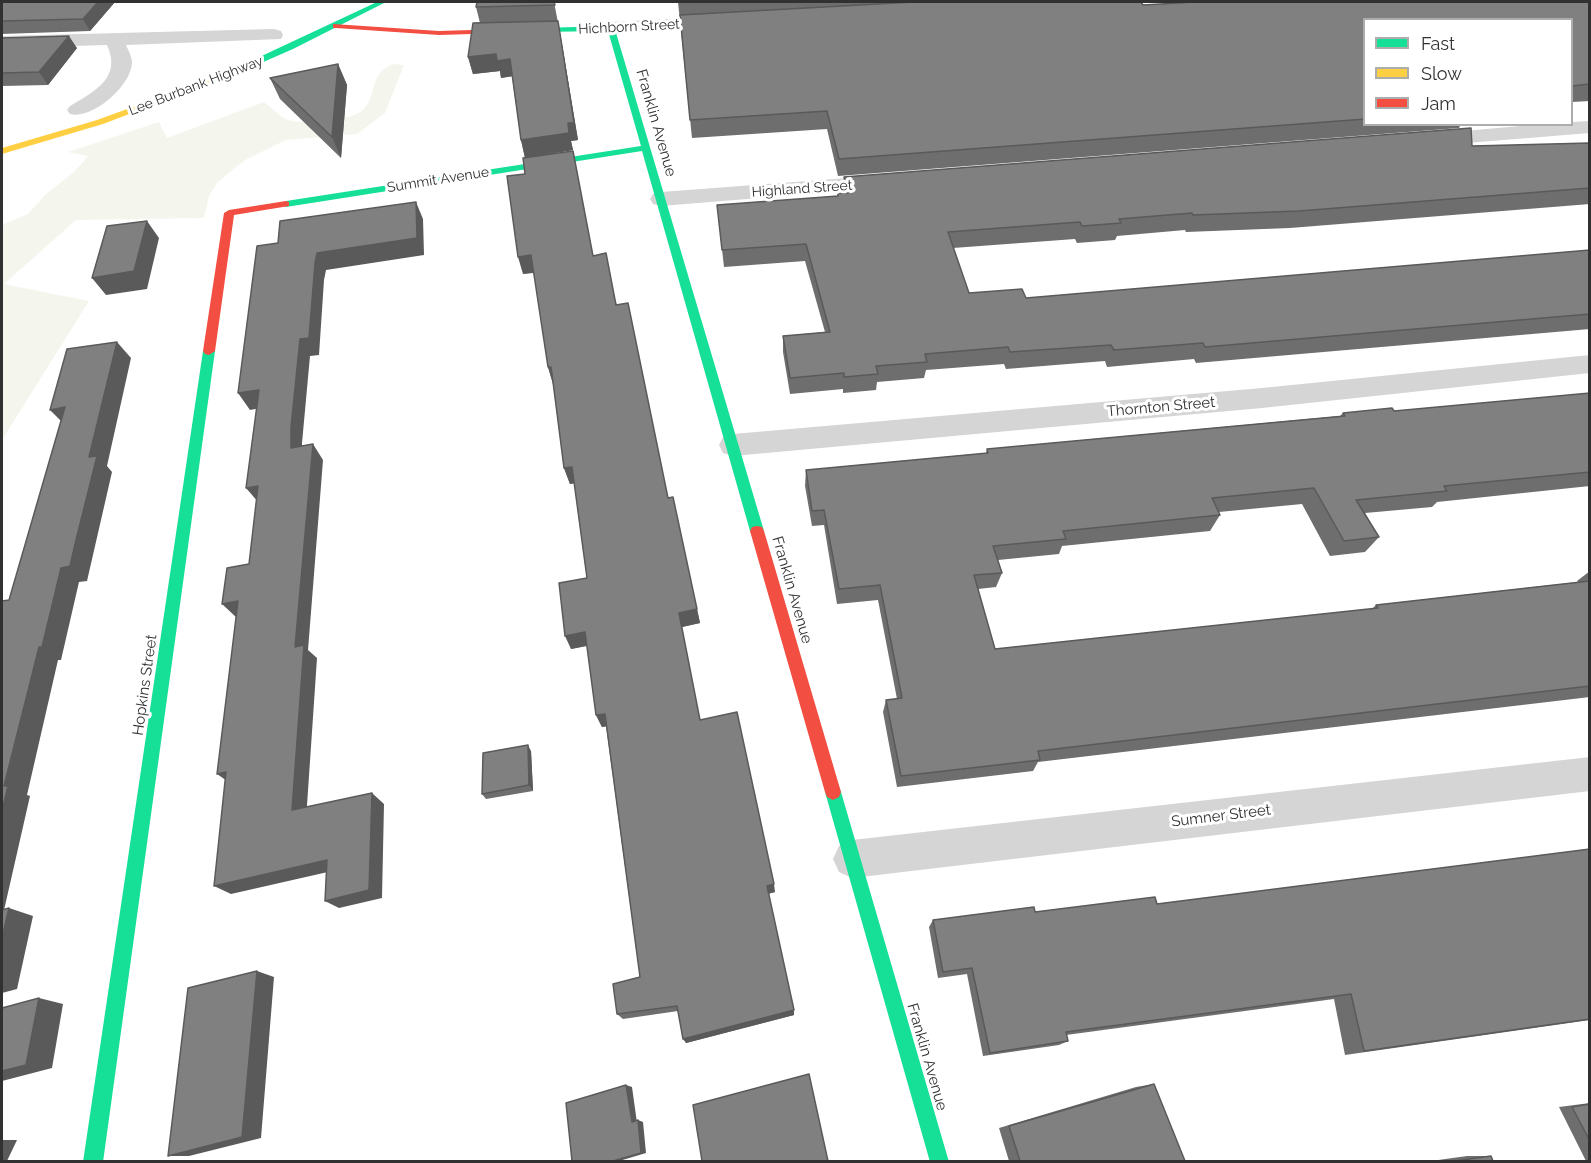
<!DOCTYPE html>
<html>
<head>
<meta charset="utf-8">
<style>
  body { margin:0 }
  #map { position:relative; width:1591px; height:1163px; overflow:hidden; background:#fff; font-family:Raleway,sans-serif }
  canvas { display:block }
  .frame { position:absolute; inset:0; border:3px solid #313131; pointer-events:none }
  .legend { position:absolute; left:1363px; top:18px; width:210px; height:108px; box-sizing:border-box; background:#fff; border:2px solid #adadad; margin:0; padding:8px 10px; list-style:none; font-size:18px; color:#313131 }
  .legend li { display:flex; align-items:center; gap:12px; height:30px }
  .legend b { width:30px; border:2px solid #adadad }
</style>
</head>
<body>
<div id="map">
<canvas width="1591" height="1163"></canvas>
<div class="frame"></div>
<ul class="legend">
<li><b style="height:8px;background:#16e098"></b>Fast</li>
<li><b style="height:8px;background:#ffcf43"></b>Slow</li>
<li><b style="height:8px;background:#f24e42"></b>Jam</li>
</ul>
</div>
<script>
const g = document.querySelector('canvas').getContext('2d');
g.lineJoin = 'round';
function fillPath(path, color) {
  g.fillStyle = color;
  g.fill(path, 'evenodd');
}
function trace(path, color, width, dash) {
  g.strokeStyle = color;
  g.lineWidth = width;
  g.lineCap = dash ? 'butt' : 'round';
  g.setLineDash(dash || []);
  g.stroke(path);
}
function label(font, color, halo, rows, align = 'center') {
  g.font = font + ' Raleway,sans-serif';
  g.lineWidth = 6;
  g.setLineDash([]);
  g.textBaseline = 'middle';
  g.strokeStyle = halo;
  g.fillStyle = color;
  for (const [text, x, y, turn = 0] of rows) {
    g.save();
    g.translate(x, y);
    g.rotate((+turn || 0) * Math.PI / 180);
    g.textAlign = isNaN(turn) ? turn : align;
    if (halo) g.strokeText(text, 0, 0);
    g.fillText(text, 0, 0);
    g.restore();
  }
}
const green = new Path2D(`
  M393,64l11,1 -19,48 -28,21 -71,6 -41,20 -27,22 -9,14 -5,22 -128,2 -72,64 85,17 -87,139v-215l26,-11 17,-19 30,-24 13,-15 -20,-4 91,-30 8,16 97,-36c7,5 15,14 22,17 15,7 67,2 78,-10 14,-16 4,-35 29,-45z`);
const street = new Path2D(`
  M724,16l7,2 2,4 -2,4 -120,8 -7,-2 -2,-4 2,-4 7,-2z
  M274,29l7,2 2,4 -2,4 -155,6c2,5 6,11 6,18 -1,23 -40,57 -62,51l-3,-4 3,-4c25,-15 52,-28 37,-61l-105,3v-12z
  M1590,121v12l-160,13 -8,-1 -3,-5 3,-5 8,-1 113,-10h29v-2z
  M887,175l8,2 3,5 -3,5 -234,19 -8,-2 -3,-5 3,-5 8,-2z
  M1590,355v18l-328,35 -529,48 -10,-3 -4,-8 4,-8 10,-3 529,-46z
  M1590,757v34l-738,87 -13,-6 -6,-13 6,-13 13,-6z`);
const fast = new Path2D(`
  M377,2h9l-93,47 -80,35 -7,-2z
  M614,26l150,505 -2,4h-10l-2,-4 -108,-380 -356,56 -5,-3 5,-3 355,-55 -33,-115 -71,1 -4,-2 4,-2z
  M209,347l6,4 -112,811h-20l120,-811z
  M833,784l6,3 2,5 108,370h-19l-105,-370 2,-5z`);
const slow = new Path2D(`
  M207,80l7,2 -111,42 -101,30v-6l95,-28z`);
const jam = new Path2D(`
  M333,24l106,7 98,-3 4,2 -4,2 -98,3 -103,-7h-3z
  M286,201l3,1v4l-55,9 -19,136 -6,4 -4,-1 -2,-3 21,-138 5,-3z
  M757,526l5,1 2,4 77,261 -2,5 -6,3 -6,-3 -2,-5 -75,-261 2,-4z`);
const wall = new Path2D(`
  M2,2h113l-25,29 -88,3z
  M554,2l7,36 17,102 -7,1 2,9 -48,8 -4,-18 -9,-64 -11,2 -1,-7 -27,3 -5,-17 12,-34 -4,-16z
  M678,2h463l2,3 447,-3v99l-18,1v-82h-207v104h96l-2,4 -621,48 -11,-47 -135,9z
  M2,38l75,10 -29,37 -46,1z
  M338,64l9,21 -6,73 -61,-59 -10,-21z
  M1590,143v61l-300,24 -104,4 -1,-2 -68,6 -2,4 -38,3 -2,-4 -122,9 16,45 57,5 564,-48v79l-394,34 -2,-4 -87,8 -2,-6 -99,8 -2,-5 -78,6 -2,8 -47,4 -1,8 -33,3v-4l-53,5 -7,-42v-16l42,-4 -20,-71 -81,6 -7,-62 120,-9 1,-3h5l1,-16 628,-31z
  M573,151l20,104 24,50 80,304 3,14 -18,4 18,93 75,172 -7,2 26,116v5l-108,28 -8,-32 -55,8 -6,-5 23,-37 -34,-251 -4,1 -6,-12 -9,-69 -16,3 16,-71 -13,-95 -4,1 -6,-16 -11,-84 -5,-17 -14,-94 -11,1 2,-100z
  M1590,393v93l-153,16 -5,5 -67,6 14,24 -14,15 -35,4 -28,-52 -83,8 1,3 -10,16 -148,15 -3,8 -61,6 4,13 -6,14 -18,2 17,60 377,-40 4,-4 202,-23 -1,-1 13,-10v126l-552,65 -5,9 -136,16 -14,-75 3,-12 11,-1 -19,-99 -41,4 -13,-79 -12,1 -7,-40 1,-16 180,-17 1,-4 353,-33 3,-3 51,-2z
  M531,751l2,40 -47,8 -4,-5z
  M1590,849v171l-245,35 -11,-56 -268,36 2,6 -9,4 -76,11 -16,-82 -29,4 -9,-51 4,-7 102,-8 122,-8z
  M1154,1084l31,77h-176l-10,-33 137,-41z
  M1590,1103v58h-4l-27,-54z
  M1467,1156h24l2,5h-62z`);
const shadedWall = new Path2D(`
  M98,2h17l-25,29 -7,-12z
  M558,21l20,119 -7,1 2,9 -48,8 -4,-18 47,-17z
  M69,36l8,12 -29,37 -9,-13z
  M496,54l14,5 4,17 -13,2 -1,-7 -27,3 -5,-17z
  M338,64l9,21 -6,73 -9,-21z
  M416,202l7,17 1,36 -98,15 -2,10 -5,75 -9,1 -8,87v21l-11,-16v-21l9,-88 17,-86z
  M147,221l12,17 -12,51 -41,6 -14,-17z
  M531,255l5,17 -13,2 -5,-17z
  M117,342l14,16 -24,108 5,6 -25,109 -8,1 -18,78h-3l-31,135 3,1 -28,123v-108l2,-25 35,-139 22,-79z
  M548,367h3l2,17z
  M259,390l12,16 -21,4 -12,-17z
  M65,407l1,19 -16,-16z
  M313,444l10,16 -15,190 9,8 -11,162 -14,-10 3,-163z
  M572,467l5,16 -7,1 -6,-16z
  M258,486l1,17 -13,-15z
  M238,601l-1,17 -15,-14z
  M697,609l3,14 -18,4 -3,-14z
  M585,632l5,13 -19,4 -6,-13z
  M605,714l5,12 -8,1 -6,-12z
  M528,745l3,6 2,40 -4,-6z
  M226,772l7,13 -16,-11z
  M372,793l12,11 -2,94 -43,10 -14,-7z
  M327,860l14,9 -110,25 -17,-8z
  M774,884l1,8 -8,2v-8z
  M9,908l24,8 -16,73 -15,4v-55z
  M257,971l17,6 -13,161 -72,18h-21z
  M39,998l24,6 -11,64 -50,13v-10z
  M794,1010v5l-108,28 -3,-4z
  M626,1085l6,2 5,36 -5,-1z
  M638,1120l5,2 3,31 -27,8h-6z
  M2,1140h15l-10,21h-5z`);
const building = new Path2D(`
  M2,2h96l-15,17 -81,2z
  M477,2h77l1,3 -79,2z
  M914,2h227l2,3 52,-3h395v82l-18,2v-66h-207v99l-526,40 -12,-48 -137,9 -10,-105z
  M558,21l16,102h-6l1,10 -48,7 -11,-81 -13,2 -1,-7 -28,3 5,-34z
  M69,36l-30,36 -37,1v-35z
  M338,64l-6,73 -62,-59z
  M1471,128l1,18 118,-3v45l-291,23 -106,4 -1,-2 -73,6 2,4 -39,3 -2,-4 -132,10 21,61 53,-4 4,9 564,-48v64l-385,33 -2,-4 -89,7 -3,-5 -101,7 -2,-5 -83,7 2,8 -51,4 2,8 -34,3v-4l-54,5 -7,-42 47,-4 -24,-88 -84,6 -5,-45 121,-9v-3h10l-4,-16z
  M573,151l20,105 13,-3 10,52 12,-2 40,195 5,-1 24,112 -18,4 21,107 37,-8 37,172 -7,2 27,124 -111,29 -6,-33 -60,8 -4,-30 27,-7 -35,-263 -9,1 -11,-83 -20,4 -6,-53 28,-5 -15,-111 -8,1 -12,-94 -1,-7h-3l-17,-112 -13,2 -11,-81 18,-2 -2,-16z
  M416,202l1,36 -100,15 -2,10 -6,75 -9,1 -9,88v21l22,-4 -18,203 9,-2 -12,165 80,-17 -3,97 -44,11 2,-41 -113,26 12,-114 -9,2 21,-173 -16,3 5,-36 22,-4 9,-78 -12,2 13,-98 -21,3 19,-147 21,-3 2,-22z
  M147,221l-13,50 -42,7 15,-52z
  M117,342l-28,115 8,-1 -21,84 -6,26 -9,2 -19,79h-3l-35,139h4l-6,25v-210l7,-1 56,-193 -15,3 17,-61z
  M1590,393v79l-146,14 3,5 -91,9 23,37 -35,4 -30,-53 -102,10 8,17 -157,16 3,8 -73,7 9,27 -28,2 21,74 383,-41 -2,-3 214,-24v105l-552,65 2,9 -139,16 -15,-76 16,-2 -22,-113 -41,4 -15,-79 -12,1 -6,-41 182,-17 -1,-4 358,-33 -2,-3 49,-5 2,3z
  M528,745l1,40 -47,9 1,-41z
  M1590,849v170l-226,32 -13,-57 -285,38 2,9 -78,12 -18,-85 -29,4 -10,-52 101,-13 1,5 120,-15 2,7z
  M9,908l-7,30v-28z
  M257,971l-15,166 -74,19 20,-168z
  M39,998l-13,67 -24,6v-63z
  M809,1074l19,87h-126l-9,-56z
  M1154,1084l31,77h-165l-11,-35z
  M626,1085l6,37 6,-2 3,33 -28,8h-41l-6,-58z
  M1590,1104v37l-18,-34z
  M1491,1156l2,5h-38z`);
const farStreetnames = [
  ["Hichborn Street",629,27,-3],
  ["Lee Burbank Highway",196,86,-21],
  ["Summit Avenue",438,180,-9],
  ["Highland Street",802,189,-4]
];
const streetNames = [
  ["Franklin Avenue",656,123,74],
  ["Thornton Street",1161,407,-5],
  ["Franklin Avenue",792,590,74],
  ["Hopkins Street",145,685,-82],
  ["Sumner Street",1221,816,-7],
  ["Franklin Avenue",927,1057,74]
];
fillPath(green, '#f4f6ed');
fillPath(street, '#d5d5d5');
fillPath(fast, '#16e098');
fillPath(slow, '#ffcf43');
fillPath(jam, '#f24e42');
fillPath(wall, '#6e6e6e');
fillPath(shadedWall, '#5a5a5a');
fillPath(building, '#808080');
trace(building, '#5a5a5a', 1.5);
label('14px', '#313131', '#fff', farStreetnames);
label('15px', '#313131', '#fff', streetNames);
</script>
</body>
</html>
